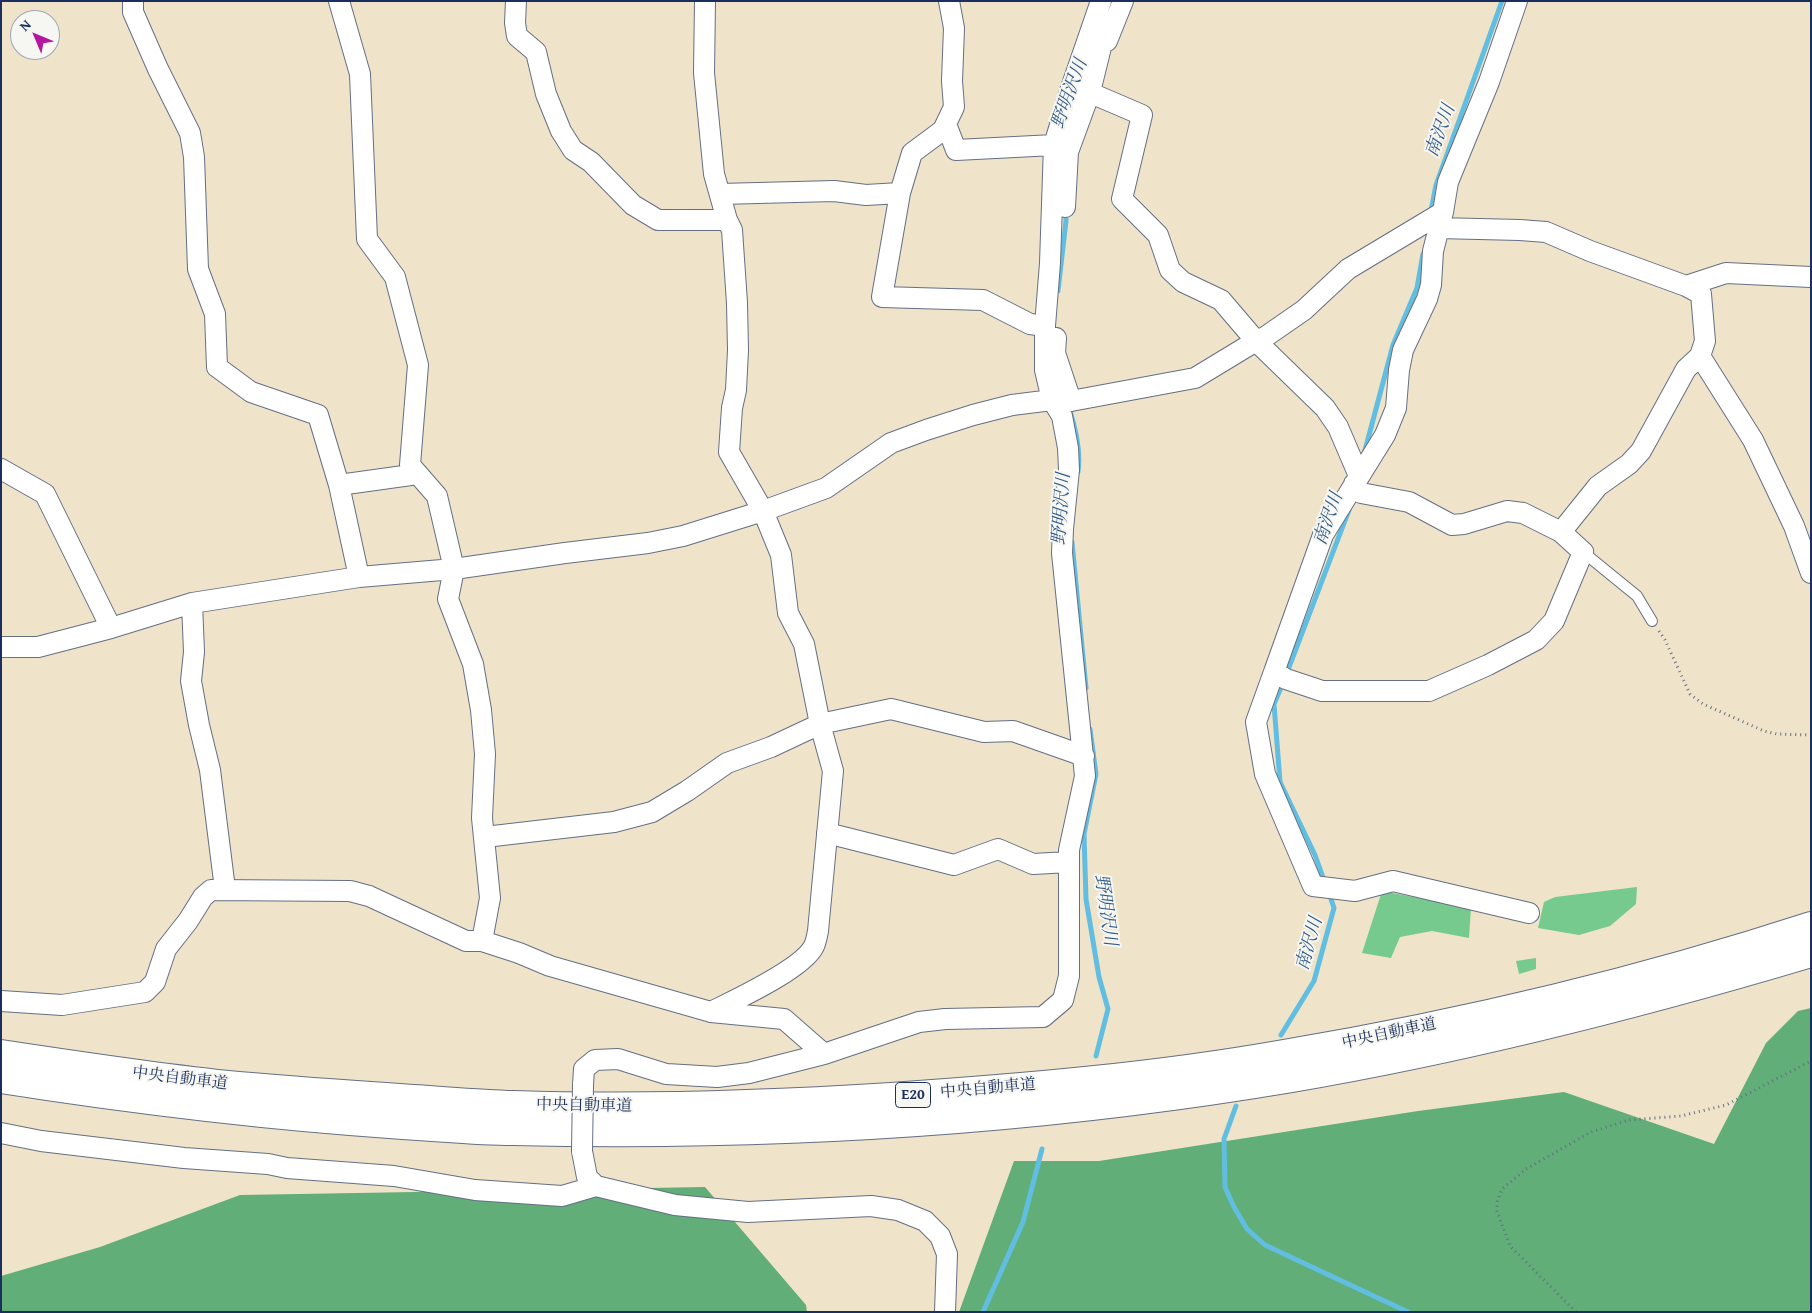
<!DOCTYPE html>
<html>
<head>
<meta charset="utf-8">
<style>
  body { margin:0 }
  #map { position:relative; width:1812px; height:1313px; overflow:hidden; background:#efe4ca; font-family:"Gentium Book Plus",serif }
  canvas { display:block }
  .frame { position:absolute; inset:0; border:2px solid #1b2f5e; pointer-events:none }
  .north { position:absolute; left:10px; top:10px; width:50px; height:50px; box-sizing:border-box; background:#f6f6f2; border:1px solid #9ea6b7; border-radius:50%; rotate:315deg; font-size:14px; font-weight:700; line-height:20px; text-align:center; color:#1b2f5e }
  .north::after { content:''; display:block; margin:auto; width:18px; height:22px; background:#b5179e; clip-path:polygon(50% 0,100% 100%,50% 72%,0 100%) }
</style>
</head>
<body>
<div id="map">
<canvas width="1812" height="1313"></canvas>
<div class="frame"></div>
<div class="north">N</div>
</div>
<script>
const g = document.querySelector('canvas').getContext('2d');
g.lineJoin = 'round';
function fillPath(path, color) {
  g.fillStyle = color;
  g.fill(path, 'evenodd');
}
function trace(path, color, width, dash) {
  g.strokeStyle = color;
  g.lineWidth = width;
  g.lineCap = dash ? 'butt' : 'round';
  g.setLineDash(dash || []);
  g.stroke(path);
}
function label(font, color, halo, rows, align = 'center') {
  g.font = font + ' "Gentium Book Plus","Noto Serif JP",serif';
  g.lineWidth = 4;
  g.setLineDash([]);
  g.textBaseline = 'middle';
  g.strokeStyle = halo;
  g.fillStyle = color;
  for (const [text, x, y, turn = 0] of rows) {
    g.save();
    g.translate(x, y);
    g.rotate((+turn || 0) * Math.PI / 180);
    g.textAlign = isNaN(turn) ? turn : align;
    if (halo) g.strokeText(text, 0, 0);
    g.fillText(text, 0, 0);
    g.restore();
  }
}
const green = new Path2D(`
  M1637,887l-1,17 -26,22 -31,9 -41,-7 6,-26 11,-5z
  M1382,891l89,17 -2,30 -37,-7 -32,6 -9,21 -29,-5z
  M1536,958v11l-17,5 -3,-13z`);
const forest = new Path2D(`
  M1811,1008v304h-852l55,-151h85l319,-50 146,-19 150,52 52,-101 32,-32z
  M705,1187l101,118 1,7h-806v-36l99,-29 140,-52z`);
const stream = new Path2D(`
  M1431,211l5,-26 66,-184
  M1058,291l8,-70v-11
  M1070,411c6,19 11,41 8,61
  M1364,454l29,-109 24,-57 6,-34
  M1072,542l14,146
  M1286,675l63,-165
  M1283,683l-9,21 6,78 35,73 10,28
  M1090,729l6,45 -12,60 2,65 13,78 9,32 -12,47
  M1281,1035l33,-54 20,-73 -5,-15
  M1236,1106l-12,33 1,48 9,20 13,22 18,16 143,67
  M983,1312l40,-90 19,-73`);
const path = new Path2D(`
  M1659,631l6,9 25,54 13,10 61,27 13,3 34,1
  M1576,1312l-66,-66 -13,-35v-9l5,-13 24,-20 65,-37 38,-12 52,-4 45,-11 85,-44`);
const lane = new Path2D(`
  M1583,552l54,44 15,25`);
const street = new Path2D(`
  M133,1v11l25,57 32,64 4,24 4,112 17,45 2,53 34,25 67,23 21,70 20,92
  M339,1l21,73 7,165 28,38 23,88 -8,100 27,31 17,73 -6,30 25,65 8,46 4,44 -3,64 8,80 -8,43
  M516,1l-1,22 2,13 19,16 10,42 15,37 12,19 18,12 42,43 25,15h69
  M705,1l-1,72 10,101 13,46 5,10 5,73 1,47 -2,40 -4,18 -3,44 34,59 18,44 7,58 16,31 16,80 13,47 -15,160c-1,5 -2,11 -4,15 -11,23 -79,54 -103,66
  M1095,34l12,7 16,-40
  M1072,85l70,30 -20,84 36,36 12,35 13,12 38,18 35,41 69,67 13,19 21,49
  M946,124l10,26 98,-5
  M900,193l-18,104 101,3 47,24 15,2
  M720,194l114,-3 32,4 34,-2 12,-40 31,-23 11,-23 -2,-26 2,-53 -5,-27
  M1065,207l3,-55 22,-60 13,-53
  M1438,228l82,2 26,2 44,19 96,35 15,8 4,47 -5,15 -14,13 -45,82 -12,13 -31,22 -37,46
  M1686,286l40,-13 85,4
  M1056,338l-1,15 16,48
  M1700,356l53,84 41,86 17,47
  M1,469l44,25 66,134
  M1354,484l7,9 48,9 43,23 12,-1 43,-13 16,2 38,19 22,20 -29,69 -18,19 -48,25 -59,26h-107l-36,-12 -12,-7 49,-137 62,-100 11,-27 3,-38 4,-20 24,-51 4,-14 2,-34 10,-39 5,-30 41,-100 28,-81
  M339,485l79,-11
  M192,603l2,49 -3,29 8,44 11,45 15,119
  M1,647h37l73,-19 81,-25 167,-26 95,-8 111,-16 83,-10 35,-7 80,-25 63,-23 65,-45 35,-13 47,-15 39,-10 40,-5 19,1 124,-23 61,-37 9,-4 39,-27 44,-41 95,-57
  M1274,672l-18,50 9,52 48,112 42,5 38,-10 136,32
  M827,833l127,32 44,-16 35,15 36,-2
  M485,837l129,-15 38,-10 35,-21 40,-28 44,-16 49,-23 71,-15 93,23 29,-1 71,25
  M1,1001l61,4 83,-13 10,-10 11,-33 22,-28 15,-24 8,-7 139,1 19,5 97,45h16l37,12 31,13 161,46 73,7 40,35
  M583,1085l1,-16 11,-9 23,-1 48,15 51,3 32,-4 75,-19 95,-32 26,-3 98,-2 20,-17 6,-24v-126l16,-74 -23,-223 1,-24 6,-59 -1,-22 -6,-32 -10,-16 -7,-30v-44l5,-63 4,-118 18,-60 29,-84
  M1,1133l40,8 143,17 84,6 19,4 107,8 81,14 87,6 34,-10 79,19 73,7 123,-6 27,4 27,11 15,15 7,18 -2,58
  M582,1151l5,26 9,9`);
const highway = new Path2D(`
  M1,1054c79,12 158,24 237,32 58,5 116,9 175,13 33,2 67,5 101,6 125,4 251,0 377,-8 131,-9 263,-20 393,-43 178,-30 355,-72 527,-128
  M1,1079c134,21 267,37 402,46 37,2 74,6 110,6 260,6 523,-10 779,-53 176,-30 348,-74 519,-125`);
const streetBridge = new Path2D(`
  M582,1151l1,-66`);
const shields = [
  [913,1095,35]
];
const shieldNames = [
  ["E20",913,1095]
];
const streetNames = [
  ["中央自動車道",1389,1034,-12],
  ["中央自動車道",180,1079,7],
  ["中央自動車道",988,1089,-5],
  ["中央自動車道",584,1106,1]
];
const waterNames = [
  ["野明沢川",1070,94,-70],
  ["南沢川",1441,131,-70],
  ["野明沢川",1062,509,-86],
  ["南沢川",1329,519,-71],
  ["野明沢川",1105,910,82],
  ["南沢川",1310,944,-74]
];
fillPath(green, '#77ca8d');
fillPath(forest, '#61ae78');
trace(stream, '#62bee0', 5);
trace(lane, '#656e84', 12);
trace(street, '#656e84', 22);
trace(highway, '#656e84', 30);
trace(path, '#656e84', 3, [1, 4]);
trace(lane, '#fff', 10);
trace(street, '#fff', 20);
trace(highway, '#fff', 28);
trace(streetBridge, '#656e84', 22, []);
trace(streetBridge, '#fff', 20);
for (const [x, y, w] of shields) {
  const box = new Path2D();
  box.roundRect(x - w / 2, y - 12.5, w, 25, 4);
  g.fillStyle = '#f6f6f2';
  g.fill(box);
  trace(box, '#1b2f5e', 1);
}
label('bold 15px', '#1b2f5e', null, shieldNames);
label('16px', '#1b2f5e', '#f6f6f2', streetNames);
label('italic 18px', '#305a85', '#f6f6f2', waterNames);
</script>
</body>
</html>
